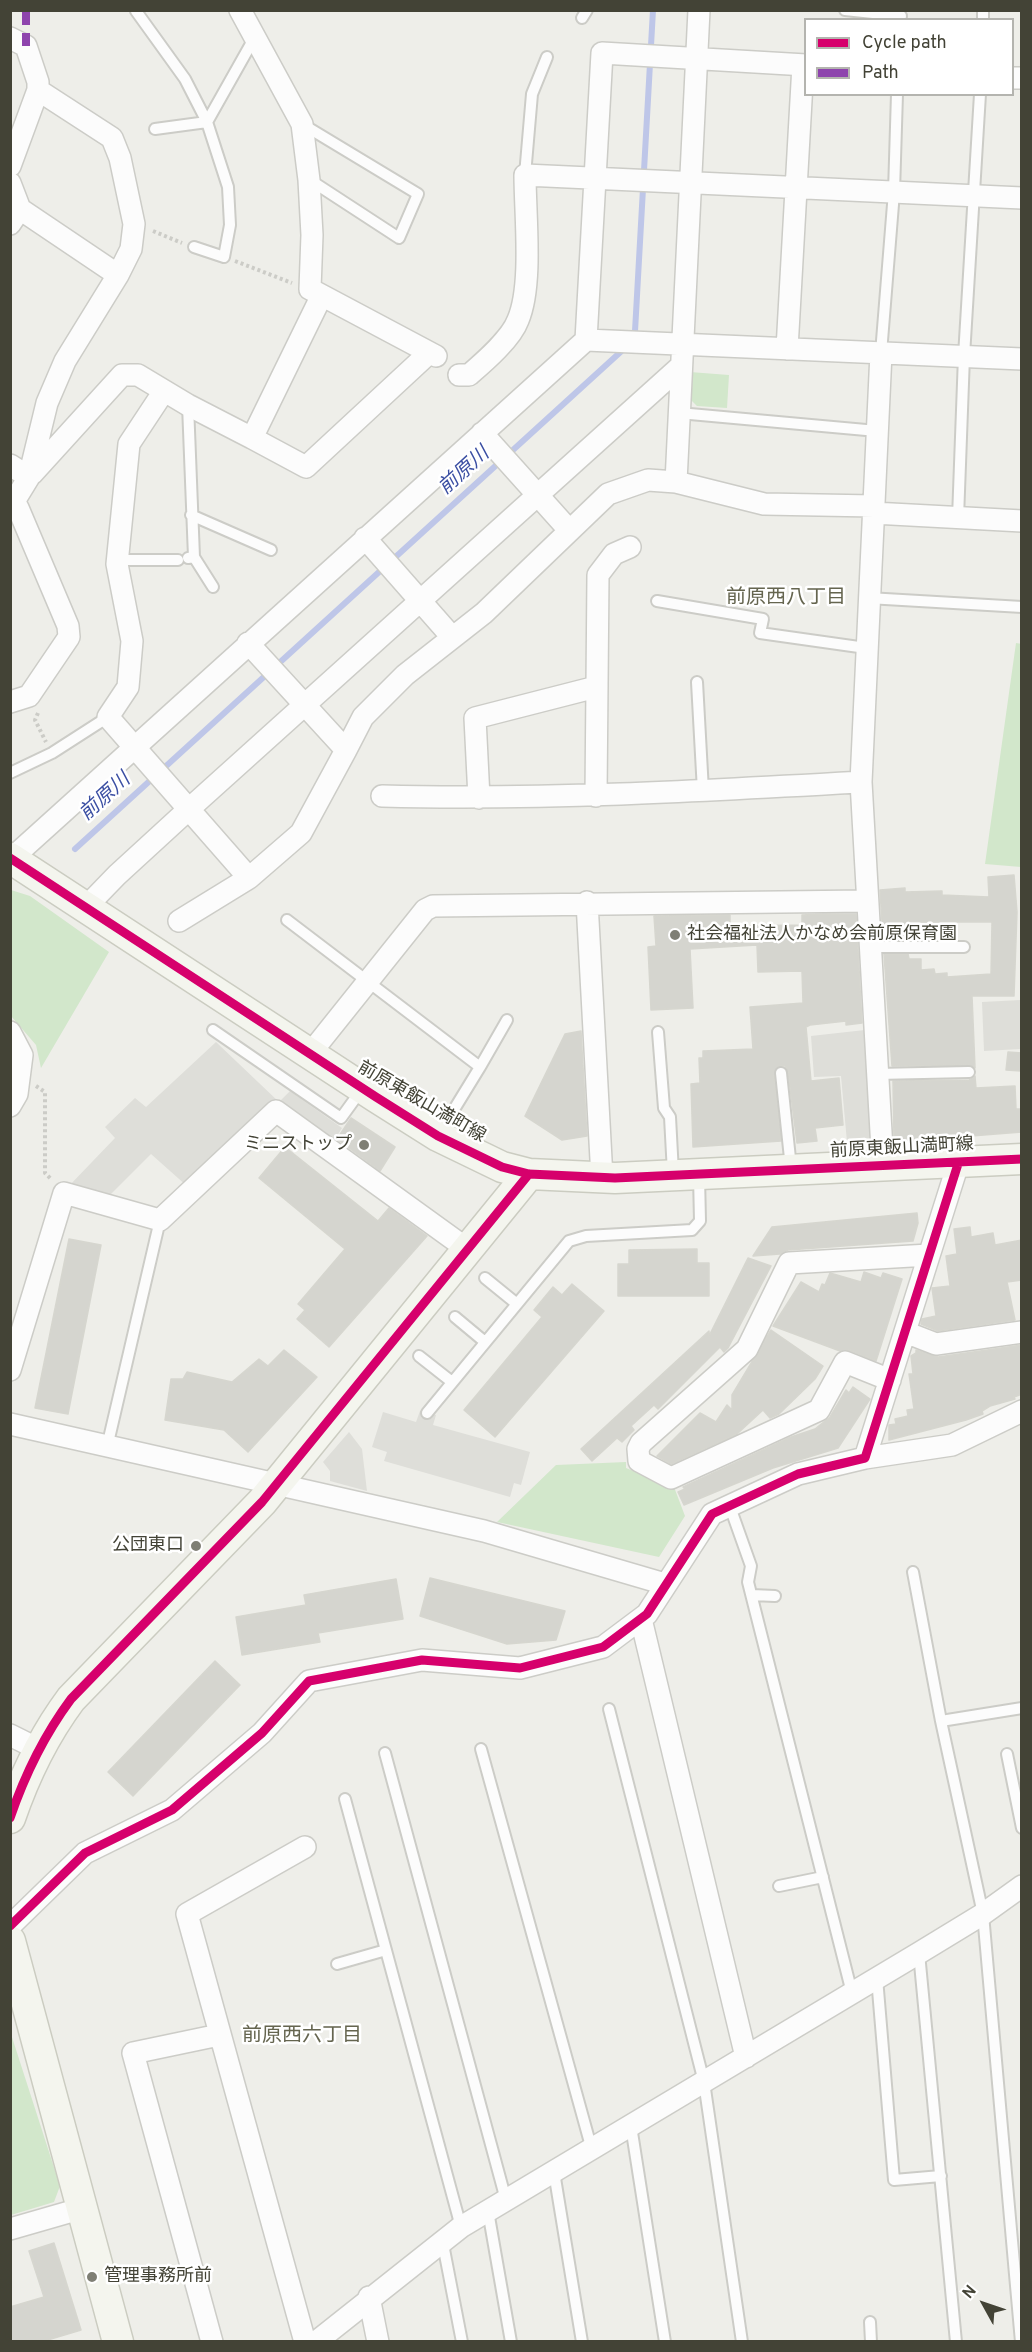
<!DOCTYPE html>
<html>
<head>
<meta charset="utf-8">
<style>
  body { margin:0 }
  #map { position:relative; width:1032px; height:2352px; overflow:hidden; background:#eeeee9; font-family:Overpass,sans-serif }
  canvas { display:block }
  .frame { position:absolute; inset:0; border:12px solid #434336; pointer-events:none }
  .legend { position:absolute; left:804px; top:18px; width:210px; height:78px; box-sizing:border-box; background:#fff; border:2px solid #b4b4af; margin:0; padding:8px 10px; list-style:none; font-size:18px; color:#434336 }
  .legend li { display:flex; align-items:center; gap:12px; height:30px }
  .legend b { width:30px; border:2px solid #b4b4af }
  .north { position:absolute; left:954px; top:2274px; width:60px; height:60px; -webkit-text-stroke:4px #fff; paint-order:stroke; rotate:310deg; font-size:16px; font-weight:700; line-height:24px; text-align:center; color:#434336 }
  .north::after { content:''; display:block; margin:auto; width:21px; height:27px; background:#434336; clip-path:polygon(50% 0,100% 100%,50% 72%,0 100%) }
</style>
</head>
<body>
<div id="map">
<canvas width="1032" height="2352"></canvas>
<div class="frame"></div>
<ul class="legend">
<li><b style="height:8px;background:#d6006c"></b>Cycle path</li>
<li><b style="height:8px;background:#8e44ad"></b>Path</li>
</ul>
<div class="north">N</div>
</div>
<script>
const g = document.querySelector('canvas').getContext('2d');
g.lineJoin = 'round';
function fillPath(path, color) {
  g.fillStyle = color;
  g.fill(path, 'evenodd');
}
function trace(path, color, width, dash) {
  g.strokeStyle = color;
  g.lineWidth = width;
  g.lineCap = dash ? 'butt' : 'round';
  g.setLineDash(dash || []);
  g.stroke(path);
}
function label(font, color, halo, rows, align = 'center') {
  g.font = font + ' Overpass,"Noto Sans JP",sans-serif';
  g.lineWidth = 5;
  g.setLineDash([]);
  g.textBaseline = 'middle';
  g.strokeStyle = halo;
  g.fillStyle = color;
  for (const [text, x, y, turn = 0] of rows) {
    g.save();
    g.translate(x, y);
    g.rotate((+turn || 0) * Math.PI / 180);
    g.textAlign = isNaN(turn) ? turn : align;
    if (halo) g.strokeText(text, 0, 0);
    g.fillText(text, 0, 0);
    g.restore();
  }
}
const green = new Path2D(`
  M690,372l39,3 -2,33 -30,-2 -10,-10z
  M1016,643l6,1 -1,223 -36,-3z
  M11,890l19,6 79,56 -68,116 -5,-23 -25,-29z
  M626,1462v6l48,19 11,29 -26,41 -162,-35 59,-57z
  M10,2031l50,155 -6,16 -43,13z`);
const parking = new Path2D(`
  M1021,1000v49l-37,2 -2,-49z
  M874,1029l5,112 -32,1 -6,-66 -27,1 -3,-41z
  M216,1042l63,60 11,-11 52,37 -8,13 -55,-39 -91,85 -37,-33 -44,44 -40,-10 48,-50 -10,-11 30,-29 11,9z
  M420,1411l16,4 -3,10 97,27 -9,33 -7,-2 -4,14 -126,-36 3,-9 -15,-5 11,-35 33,10z
  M349,1432l13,17 5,42 -37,-10v-10l-7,-9z`);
const stream = new Path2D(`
  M631,338l4,-7 18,-321
  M75,849l551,-502`);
const building = new Path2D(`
  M1014,875l3,37 -3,84h-42l3,72 -6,-3 -77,1 -8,-112h24l1,5h12v11l13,-1 1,5 12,-1v4l44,-3 1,-52h-85l1,17h-25l-3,-49 25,-2v4l37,-1v4l47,2 -1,-20z
  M823,914h33l6,109 -16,2v-4l-36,4 -4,2 5,54 28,-3 4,47 -28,3 2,13 -20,2 -9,-71 -3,-6h-5l-6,8 7,67 -88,6 -2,-63 9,-1 -1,-25h4v-7l50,-2 -3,-42 53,-4 -1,-32 -44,1 -1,-27 -67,4 3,59 -42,2 -3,-63 8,-1 -2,-30 76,-1v11l72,-1v-10z
  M581,1031l6,105 -25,4 -37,-24 40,-82z
  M1008,1052l14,1 -1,18 -15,-1z
  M975,1076l1,12 39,-2 1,23h6v23l-128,10 -1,-61 76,-1z
  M351,1118l44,29 -15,24 -43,-32z
  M285,1147l93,74 11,-13 38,28 -98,111 -32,-28 8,-9 -7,-6 47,-55 -86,-71z
  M917,1213l1,10 -5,18 -125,9 -8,4 -27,2 19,-29z
  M970,1227l1,10 22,-4 2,12 27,-5v40l-15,2 8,38 -77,11 -17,-7 1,-5 14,-3 -4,-28 18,-2 -4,-30 11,-2 -3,-25z
  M69,1239l32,6 -33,169 -33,-6z
  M697,1249v14h12v33h-91v-32h11v-14z
  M748,1258l23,8 -43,82 -4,4 -4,-5 -62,62 -4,-4 -23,21 3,4 -12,12 -5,-4 -25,23 -11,-12 128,-118v5z
  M864,1272l17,6 2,-5 19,6 -26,82 -27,-11 -9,1 -67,-25 28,-44 18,10 3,-8 3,1 5,-12 31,9z
  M572,1284l32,27 -109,126 -31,-27 78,-93 -8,-7 19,-23 9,8z
  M771,1330l52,36 -8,13 -36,35 -9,4 -7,-8 -26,24 -66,30 -14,-8 43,-43 16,9 11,-17 5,5v-15z
  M1022,1345v49l-8,3 1,2 -25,7 -8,5 1,3 -17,6 -77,20v-15l7,-1 -1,-5 13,-3 -1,-6 7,-1 -5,-35h4l-2,-18 5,-3v-3l22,7z
  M284,1350l33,27 -69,75 -24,-22 -59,-10 6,-41h12l4,-7 45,10 27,-23 9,7z
  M853,1387l17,12 -32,49 -65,20 -89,37 -6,-13 7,-3 -2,-2 108,-50 24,-8 15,-12 16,-27 3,3z
  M430,1578l135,33 -9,29 -49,4 -87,-28z
  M396,1579l7,40 -85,14 2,9 -78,13 -6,-38 70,-12 -2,-10z
  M215,1661l25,24 -107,111 -25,-24z
  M54,2243l27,87 -40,12h-31v-35l34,-10 -15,-46z`);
const path = new Path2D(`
  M153,231l29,12
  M235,261l57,22
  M38,713l-3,7 11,22
  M36,1086l9,6v81l6,6`);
const lane = new Path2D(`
  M845,10l56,6 -1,4
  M136,11l49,68 22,43 21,65 2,38 -6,32 -30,-10
  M582,18l5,-8
  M983,20v-10
  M302,124l116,70 -19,44 -89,-58
  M155,129l52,-7 49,-87
  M525,175l7,-81 15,-37
  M881,353l13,-161 3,-98
  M679,413l198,18
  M191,515l80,35
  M958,518l6,-162 16,-262
  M194,557l19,30
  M188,558l6,-1 -6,-152
  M117,560h61
  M868,598l154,9
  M657,601l106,18 -3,14 106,15
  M697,682l6,109
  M10,773l42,-20 56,-36
  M287,920l193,147 -41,67
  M870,947h94
  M213,1030l128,88 21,-29
  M658,1032l6,76 6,9 3,56
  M480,1067l27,-47
  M781,1073l10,95
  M877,1074l92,-2
  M485,1278l32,26
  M455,1317l30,25
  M419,1356l33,26
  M427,1413l142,-172 17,-5 106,-6 8,-9 -1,-45
  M107,1447l53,-227
  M730,1507l21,59 -3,16 104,411
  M913,1572l28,149 42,193 38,428
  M752,1595l23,1
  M609,1709l95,373 38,260
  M941,1721l81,-13
  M481,1749l111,401
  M385,1753l121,447
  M1007,1754l15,74
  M345,1799l116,428
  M779,1886l44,-9
  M919,1953l37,389
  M337,1964l49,-14
  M877,1978l17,202 47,-4
  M631,2126l34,216
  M554,2172l28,170
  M488,2211l23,131
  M442,2239l20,103
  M870,2322l1,20`);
const street = new Path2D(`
  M240,10l62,114 7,56 3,55 -2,54 126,67
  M10,38l16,8 12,36v8l-28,76
  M1012,78h10
  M10,183l10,26 98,66
  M10,224l10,-15
  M586,340l436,19
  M787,349l16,-284
  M881,353l-20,429 22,385
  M459,375h10c15,-13 42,-36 49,-55 15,-35 7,-105 7,-145l497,23
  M164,391l-35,53 -12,120 15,77 -4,46 -20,30 141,161
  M482,433l87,97
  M252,438l54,29 123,-114
  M10,465l19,12
  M32,474l90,-99h16l50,30 64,33 69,-141
  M676,482l23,-472
  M10,508l19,-31 18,-74 18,-42 53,-86 13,-26 3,-25 -14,-66 -8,-20 -74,-48
  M873,513l149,8
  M365,538l87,99
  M10,702l19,-6 40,-59 -1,-11 -50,-118 -5,-4
  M346,750l17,-33 42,-42 79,-62 124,-119 40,-14 28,2 88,22 110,2
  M382,796c160,4 319,-5 479,-14
  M596,796l2,-221 16,-21 16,-7
  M479,798l-4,-80 121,-31
  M11,859l575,-519 16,-287 204,12
  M587,902l15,276
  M86,907l31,-32 72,-66 492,-443
  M179,921l70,-43 52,-45 45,-83 -98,-107
  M10,1032l12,23 -5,39 -7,12
  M309,1055l116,-145 8,-4 434,-5
  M905,1332l31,12 86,-12
  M10,1370l54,-177 96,27 116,-109 191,138
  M890,1380l-45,-18 -26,48 -148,68 -32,-17 -1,-12 3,-6 106,-94 42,-86 140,-8
  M10,1424l474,107 181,53
  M865,1458l87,-13 70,-34
  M641,1619l105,438
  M10,1735l30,15
  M10,1926l75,-73 87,-43 90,-77 47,-52 113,-21 98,8 83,-21 44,-33 65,-100 86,-40 67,-16 93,-294
  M10,2229l73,-21
  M369,2297l9,45
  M212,2342l-79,-289 86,-18
  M305,2342l-118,-428 118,-67
  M316,2342l145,-115 458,-274 64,-39 39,-28`);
const secondary = new Path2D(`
  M10,858l366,239 62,39 64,31 27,7 86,4 407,-19
  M10,1818c14,-41 35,-84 61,-119l191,-197 267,-328
  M10,1941l108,401`);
const quiet = new Path2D(`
  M26,10v36
  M136,11v-1`);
const cycleway = new Path2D(`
  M10,858l366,239 62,39 64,31 27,7 86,4 407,-19
  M10,1818c14,-41 35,-84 61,-119l191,-197 267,-328
  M10,1926l75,-73 87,-43 90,-77 47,-52 113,-21 98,8 83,-21 44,-33 65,-100 86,-40 67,-16 93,-294`);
const markers = [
  [675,935,6,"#7f7f75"],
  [364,1145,6,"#7f7f75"],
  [196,1546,6,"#7f7f75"],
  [92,2277,6,"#7f7f75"]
];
const poiNames = [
  ["社会福祉法人かなめ会前原保育園",687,935],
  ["ミニストップ",352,1145,"right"],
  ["公団東口",184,1546,"right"],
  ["管理事務所前",104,2277]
];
const streetNames = [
  ["前原東飯山満町線",421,1103,30],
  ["前原東飯山満町線",902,1149,-3]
];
const waterNames = [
  ["前原川",465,472,-42],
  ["前原川",106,798,-42]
];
const neighbourhoodNames = [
  ["前原西八丁目",786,599],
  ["前原西六丁目",302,2037]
];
fillPath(green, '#d2e7cb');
fillPath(parking, '#deded9');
trace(stream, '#bec6e8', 6);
fillPath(building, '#d5d5cf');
trace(building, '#d6d6cf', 1.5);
trace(lane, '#ccccc7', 14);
trace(street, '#ccccc7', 24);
trace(secondary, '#cbccc1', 33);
trace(path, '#ccccc7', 4, [3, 3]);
trace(lane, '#fcfcfc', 10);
trace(street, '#fcfcfc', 21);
trace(secondary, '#f4f5ee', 30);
trace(quiet, '#8e44ad', 8, [15, 8]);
trace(cycleway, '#d6006c', 9);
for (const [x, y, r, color] of markers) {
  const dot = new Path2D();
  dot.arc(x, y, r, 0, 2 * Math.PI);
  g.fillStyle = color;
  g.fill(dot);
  trace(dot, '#fff', 2);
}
label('18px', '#434336', '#fff', poiNames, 'left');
label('18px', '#434336', '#fff', streetNames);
label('italic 20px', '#3b4fa3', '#fff', waterNames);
label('20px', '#65654f', '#fff', neighbourhoodNames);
</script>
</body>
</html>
